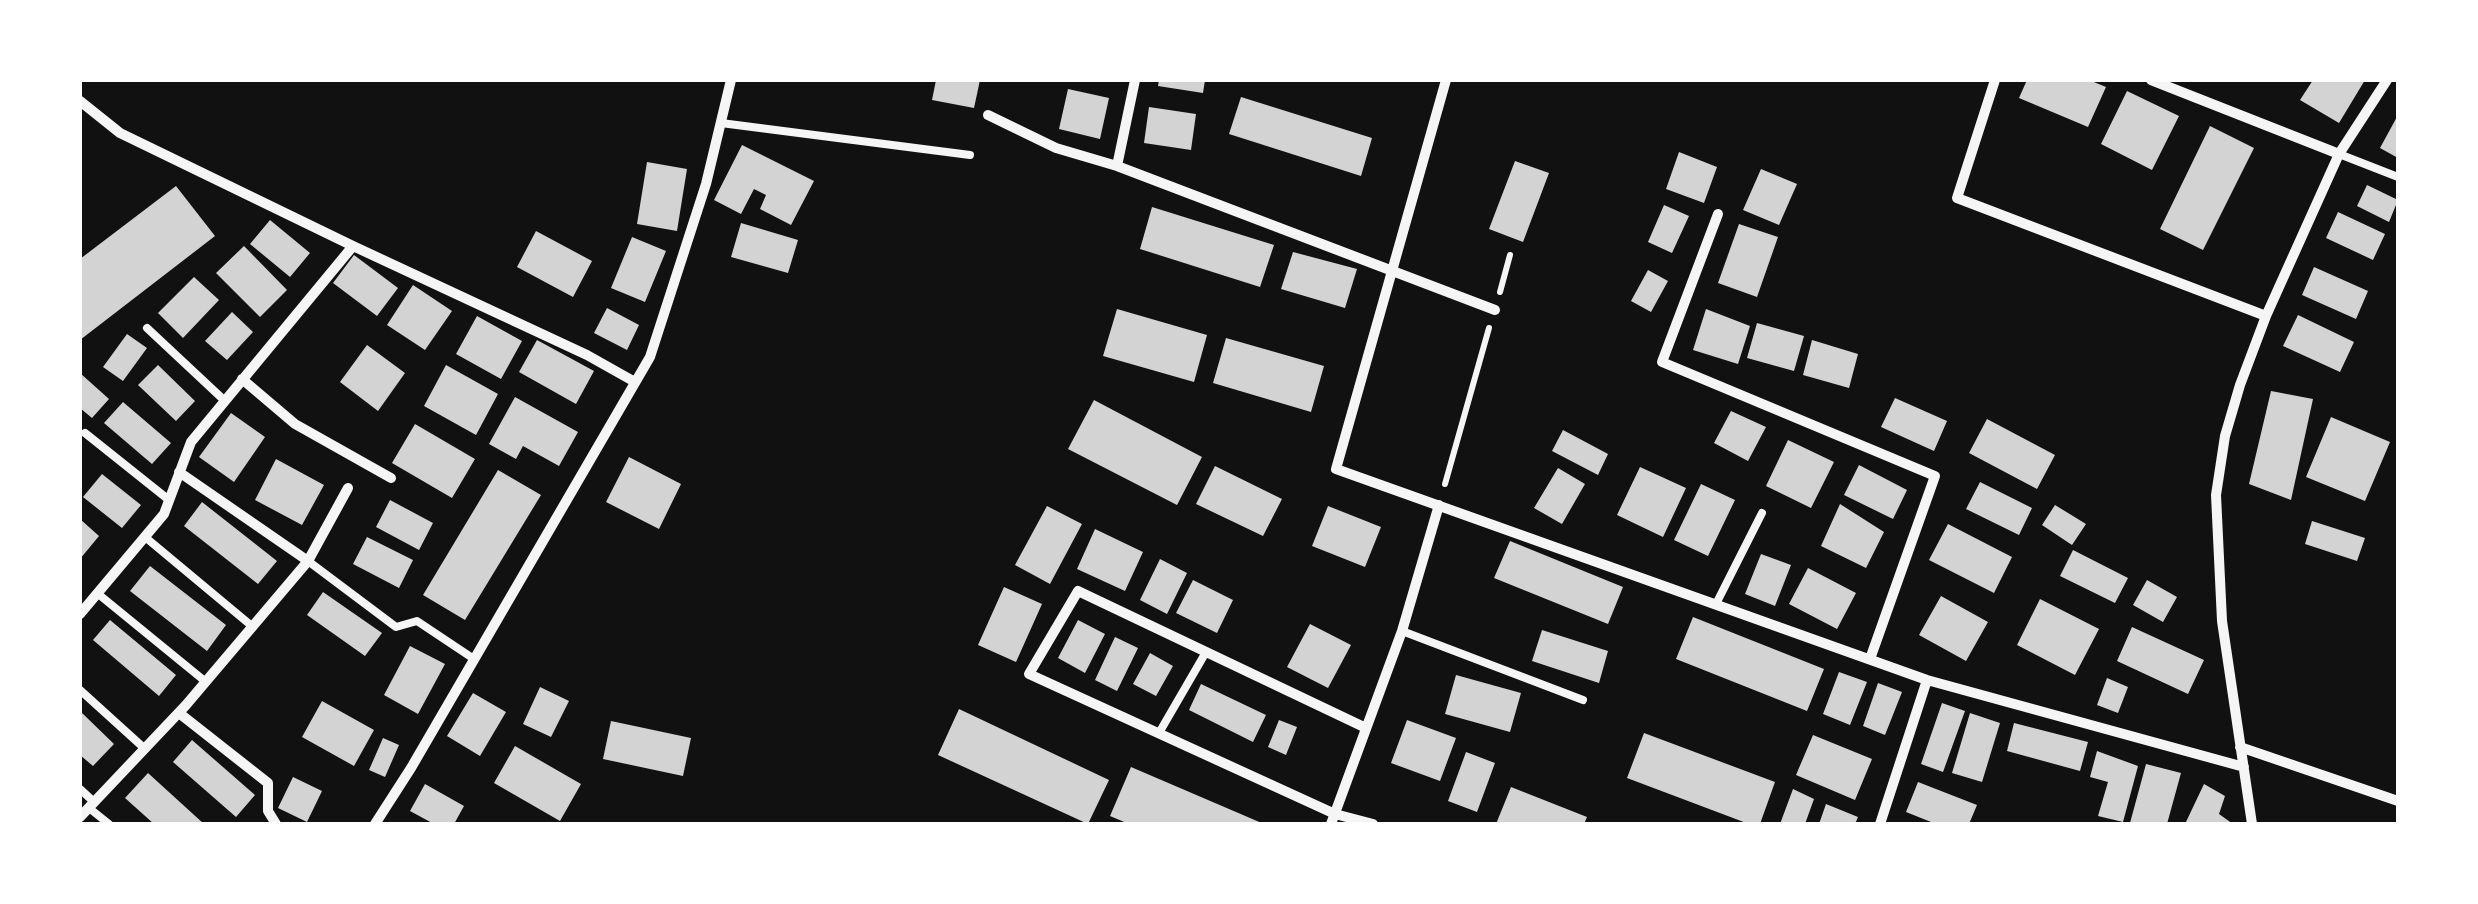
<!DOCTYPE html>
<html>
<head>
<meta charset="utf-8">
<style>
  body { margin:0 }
  #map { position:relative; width:2478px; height:904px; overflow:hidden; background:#111; font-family:"PT Sans Narrow",sans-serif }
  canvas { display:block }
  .frame { position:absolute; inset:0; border:82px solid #fff; pointer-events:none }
</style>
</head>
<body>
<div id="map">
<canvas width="2478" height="904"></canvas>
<div class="frame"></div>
</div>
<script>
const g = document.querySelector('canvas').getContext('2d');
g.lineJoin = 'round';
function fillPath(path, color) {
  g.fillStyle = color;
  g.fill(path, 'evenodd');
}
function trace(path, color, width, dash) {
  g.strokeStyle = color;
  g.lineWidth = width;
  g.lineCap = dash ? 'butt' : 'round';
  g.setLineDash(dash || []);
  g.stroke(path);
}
const building = new Path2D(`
  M936,80h44l-6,28 -42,-8z
  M1159,80h46l-2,13 -45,-7z
  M2027,80h62l17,7 -18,40 -69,-29z
  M2313,80h52l-26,43 -39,-23z
  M1068,89l41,9 -9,41 -41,-10z
  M2127,91l52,25 -27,54 -51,-26z
  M1241,97l131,41 -11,38 -132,-42z
  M1149,107l47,7 -5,36 -47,-7z
  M2398,115v43l-18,-10z
  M2210,126l44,22 -51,102 -43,-21z
  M742,145l72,36 -23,44 -31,-16 6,-14 -12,-6 -13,25 -27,-14z
  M1679,152l38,15 -13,36 -38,-14z
  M1515,161l34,12 -26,69 -34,-13z
  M647,162l40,7 -10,62 -40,-7z
  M1761,169l36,15 -18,41 -36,-15z
  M2367,185l31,15 -9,22 -32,-16z
  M176,186l39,50 -135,104v-81z
  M1664,205l25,11 -17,37 -24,-11z
  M1152,207l122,38 -14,42 -120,-38z
  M2338,212l47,22 -12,26 -47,-22z
  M270,220l40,33 -20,24 -40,-33z
  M741,223l57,17 -10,33 -57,-16z
  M1739,224l39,13 -21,60 -39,-14z
  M536,231l56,30 -19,36 -56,-30z
  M632,237l34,14 -21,51 -34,-14z
  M244,246l43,44 -27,27 -44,-44z
  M1293,252l64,17 -12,39 -64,-19z
  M354,255l44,33 -21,28 -44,-33z
  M2314,267l54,24 -12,28 -54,-24z
  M1648,270l20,11 -17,31 -20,-11z
  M194,277l25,23 -36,38 -25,-25z
  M413,285l39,26 -27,39 -38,-25z
  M607,308l32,17 -12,25 -33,-17z
  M1117,309l90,26 -13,47 -91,-26z
  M1706,309l44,17 -12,38 -45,-14z
  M232,312l21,20 -26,28 -22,-19z
  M2298,315l56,27 -14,30 -57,-26z
  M477,316l45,25 -21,38 -45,-25z
  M1757,323l47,13 -10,35 -47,-13z
  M127,334l20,14 -24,33 -20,-14z
  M1226,338l98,28 -13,46 -98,-29z
  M537,340l57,31 -18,33 -57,-32z
  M1812,340l46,14 -9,34 -46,-13z
  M367,345l38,28 -27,38 -38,-29z
  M158,365l37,36 -19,20 -38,-36z
  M446,365l52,29 -22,41 -52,-29z
  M80,373l29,26 -17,19 -12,-10z
  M2271,391l42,8 -22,101 -42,-16z
  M515,397l63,35 -19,34 -36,-20 -7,13 -27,-15z
  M1895,398l52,23 -13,30 -53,-24z
  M1094,400l108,57 -25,48 -109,-56z
  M123,402l48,41 -19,21 -48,-41z
  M1731,411l35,16 -18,34 -34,-18z
  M231,413l34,24 -31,45 -35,-25z
  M2331,417l59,25 -25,59 -59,-24z
  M1987,419l68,36 -18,34 -68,-36z
  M415,424l60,35 -23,39 -60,-35z
  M1563,430l45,24 -10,21 -46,-24z
  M1788,440l46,22 -23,46 -45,-22z
  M629,457l52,27 -22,45 -53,-27z
  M276,459l48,26 -22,40 -47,-25z
  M1859,465l48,25 -14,29 -49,-24z
  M1215,466l67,33 -19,37 -67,-32z
  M1640,467l46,21 -23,49 -46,-22z
  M1558,468l27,16 -23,40 -28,-16z
  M498,470l43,25 -76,125 -42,-25z
  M102,474l39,31 -19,23 -39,-31z
  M1980,482l52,26 -13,27 -53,-26z
  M1701,484l34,16 -27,56 -34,-16z
  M390,500l43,23 -14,27 -43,-23z
  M202,502l75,59 -19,23 -74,-58z
  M1840,504l44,28 -18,36 -45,-22z
  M2055,505l31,19 -14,21 -30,-20z
  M1047,506l35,18 -32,60 -35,-19z
  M1328,506l53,21 -16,40 -53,-21z
  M80,519l19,17 -19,23z
  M2312,521l53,17 -8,23 -52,-17z
  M1948,524l64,33 -18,36 -65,-33z
  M1095,529l48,23 -18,39 -48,-22z
  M367,537l46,23 -14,28 -46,-24z
  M1510,541l113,46 -15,37 -114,-46z
  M2073,550l55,28 -13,25 -55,-27z
  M1761,554l30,11 -16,41 -30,-12z
  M1160,559l27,14 -20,41 -27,-14z
  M150,566l76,59 -19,26 -77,-60z
  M1808,568l48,25 -19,36 -48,-25z
  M1193,580l40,20 -16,33 -41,-20z
  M2147,580l30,17 -14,25 -30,-17z
  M1004,587l38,17 -26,58 -38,-17z
  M323,592l59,41 -17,23 -58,-41z
  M1941,596l47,26 -22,39 -47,-26z
  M2040,599l59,30 -24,46 -58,-30z
  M1693,617l131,52 -17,42 -131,-52z
  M110,620l66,55 -17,21 -66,-56z
  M1078,620l27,14 -20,39 -27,-15z
  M1310,624l41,21 -23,43 -41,-21z
  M2132,627l72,33 -16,34 -71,-33z
  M1542,630l66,21 -9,32 -67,-22z
  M1115,637l23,11 -21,43 -22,-11z
  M410,646l35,18 -27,50 -34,-19z
  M1150,653l23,13 -17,30 -23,-12z
  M1839,672l28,10 -17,43 -27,-11z
  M1456,675l65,18 -11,39 -65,-18z
  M2107,678l21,9 -10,26 -21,-8z
  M1878,683l24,9 -17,43 -22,-9z
  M1201,684l65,31 -13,27 -64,-32z
  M540,687l29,14 -18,36 -28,-13z
  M473,693l33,19 -26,44 -33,-20z
  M322,701l52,29 -20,36 -52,-29z
  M1942,703l23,8 -22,61 -22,-8z
  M959,709l150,71 -21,44 -150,-69z
  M80,711l34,33 -21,22 -13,-11z
  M1970,713l30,10 -18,59 -30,-9z
  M1279,720l18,7 -11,28 -18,-8z
  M1407,720l49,18 -16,43 -49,-18z
  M611,721l80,17 -8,38 -80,-17z
  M2014,723l74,19 -8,29 -73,-20z
  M1644,733l131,49 -15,42h-11l-122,-46z
  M1813,735l59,24 -17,41 -59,-25z
  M383,738l16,7 -14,32 -16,-7z
  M192,740l63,55 -19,22 -63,-55z
  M515,746l66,38 -21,37 -66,-38z
  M2097,751l41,15 -15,56 -25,-6 10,-34 -18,-5z
  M1466,752l29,11 -18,49 -29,-11z
  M2146,764l35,9 -14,51 -37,-1z
  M1131,767l133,57h-135l-19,-8z
  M148,773l56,51h-50l-29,-26z
  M293,777l29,14 -15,31 -29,-14z
  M1918,782l59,23 -8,19h-33l-30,-12z
  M425,784l39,22 -10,18h-20l-24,-13z
  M2204,784l21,12 -6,18 14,10h-48z
  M1511,787l76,30 -3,7h-88z
  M1793,789l21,10 -9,25h-25z
  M1826,804l32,13 -3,7h-36z`);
const path = new Path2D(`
  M1500,292l10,-37
  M1445,484l44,-156`);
const service = new Path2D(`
  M721,123l249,32
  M2339,154l59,23
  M147,328l78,73
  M85,433l84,67
  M145,537l108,90
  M308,561l88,66 21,-6 57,38
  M97,593l109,89
  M1716,604l46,-91
  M1402,631l181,69
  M80,690l64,58
  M1159,733l47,-81
  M80,789l14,13
  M89,808l20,16`);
const minor = new Path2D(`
  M1446,80l-110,389 591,211 317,87
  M1995,80l-38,118 309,118
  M2151,80l188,74
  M80,101l40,32 233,113 234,109 48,27
  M988,115l68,33 61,18 378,144
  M1117,166l18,-86
  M1718,214l-56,148 273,114 -65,183
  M242,379l53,45 96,54
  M308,561l40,-73
  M80,614l84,-100 27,-72 162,-196
  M179,713l89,70v28l8,13
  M1366,728l-288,-137 -49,83 306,140 38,10
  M2240,747l158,54
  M80,817l106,-112 122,-144 -129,-89
  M375,824l36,-56 239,-411 56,-173 25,-104
  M1331,824l71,-193 37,-126
  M1880,824l47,-144
  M2252,824l-30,-203 -6,-126 9,-59 15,-51 26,-69 73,-162 48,-74`);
fillPath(building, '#d3d3d3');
trace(path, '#f5f5f5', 6);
trace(service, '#f5f5f5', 8);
trace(minor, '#f5f5f5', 10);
</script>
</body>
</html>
